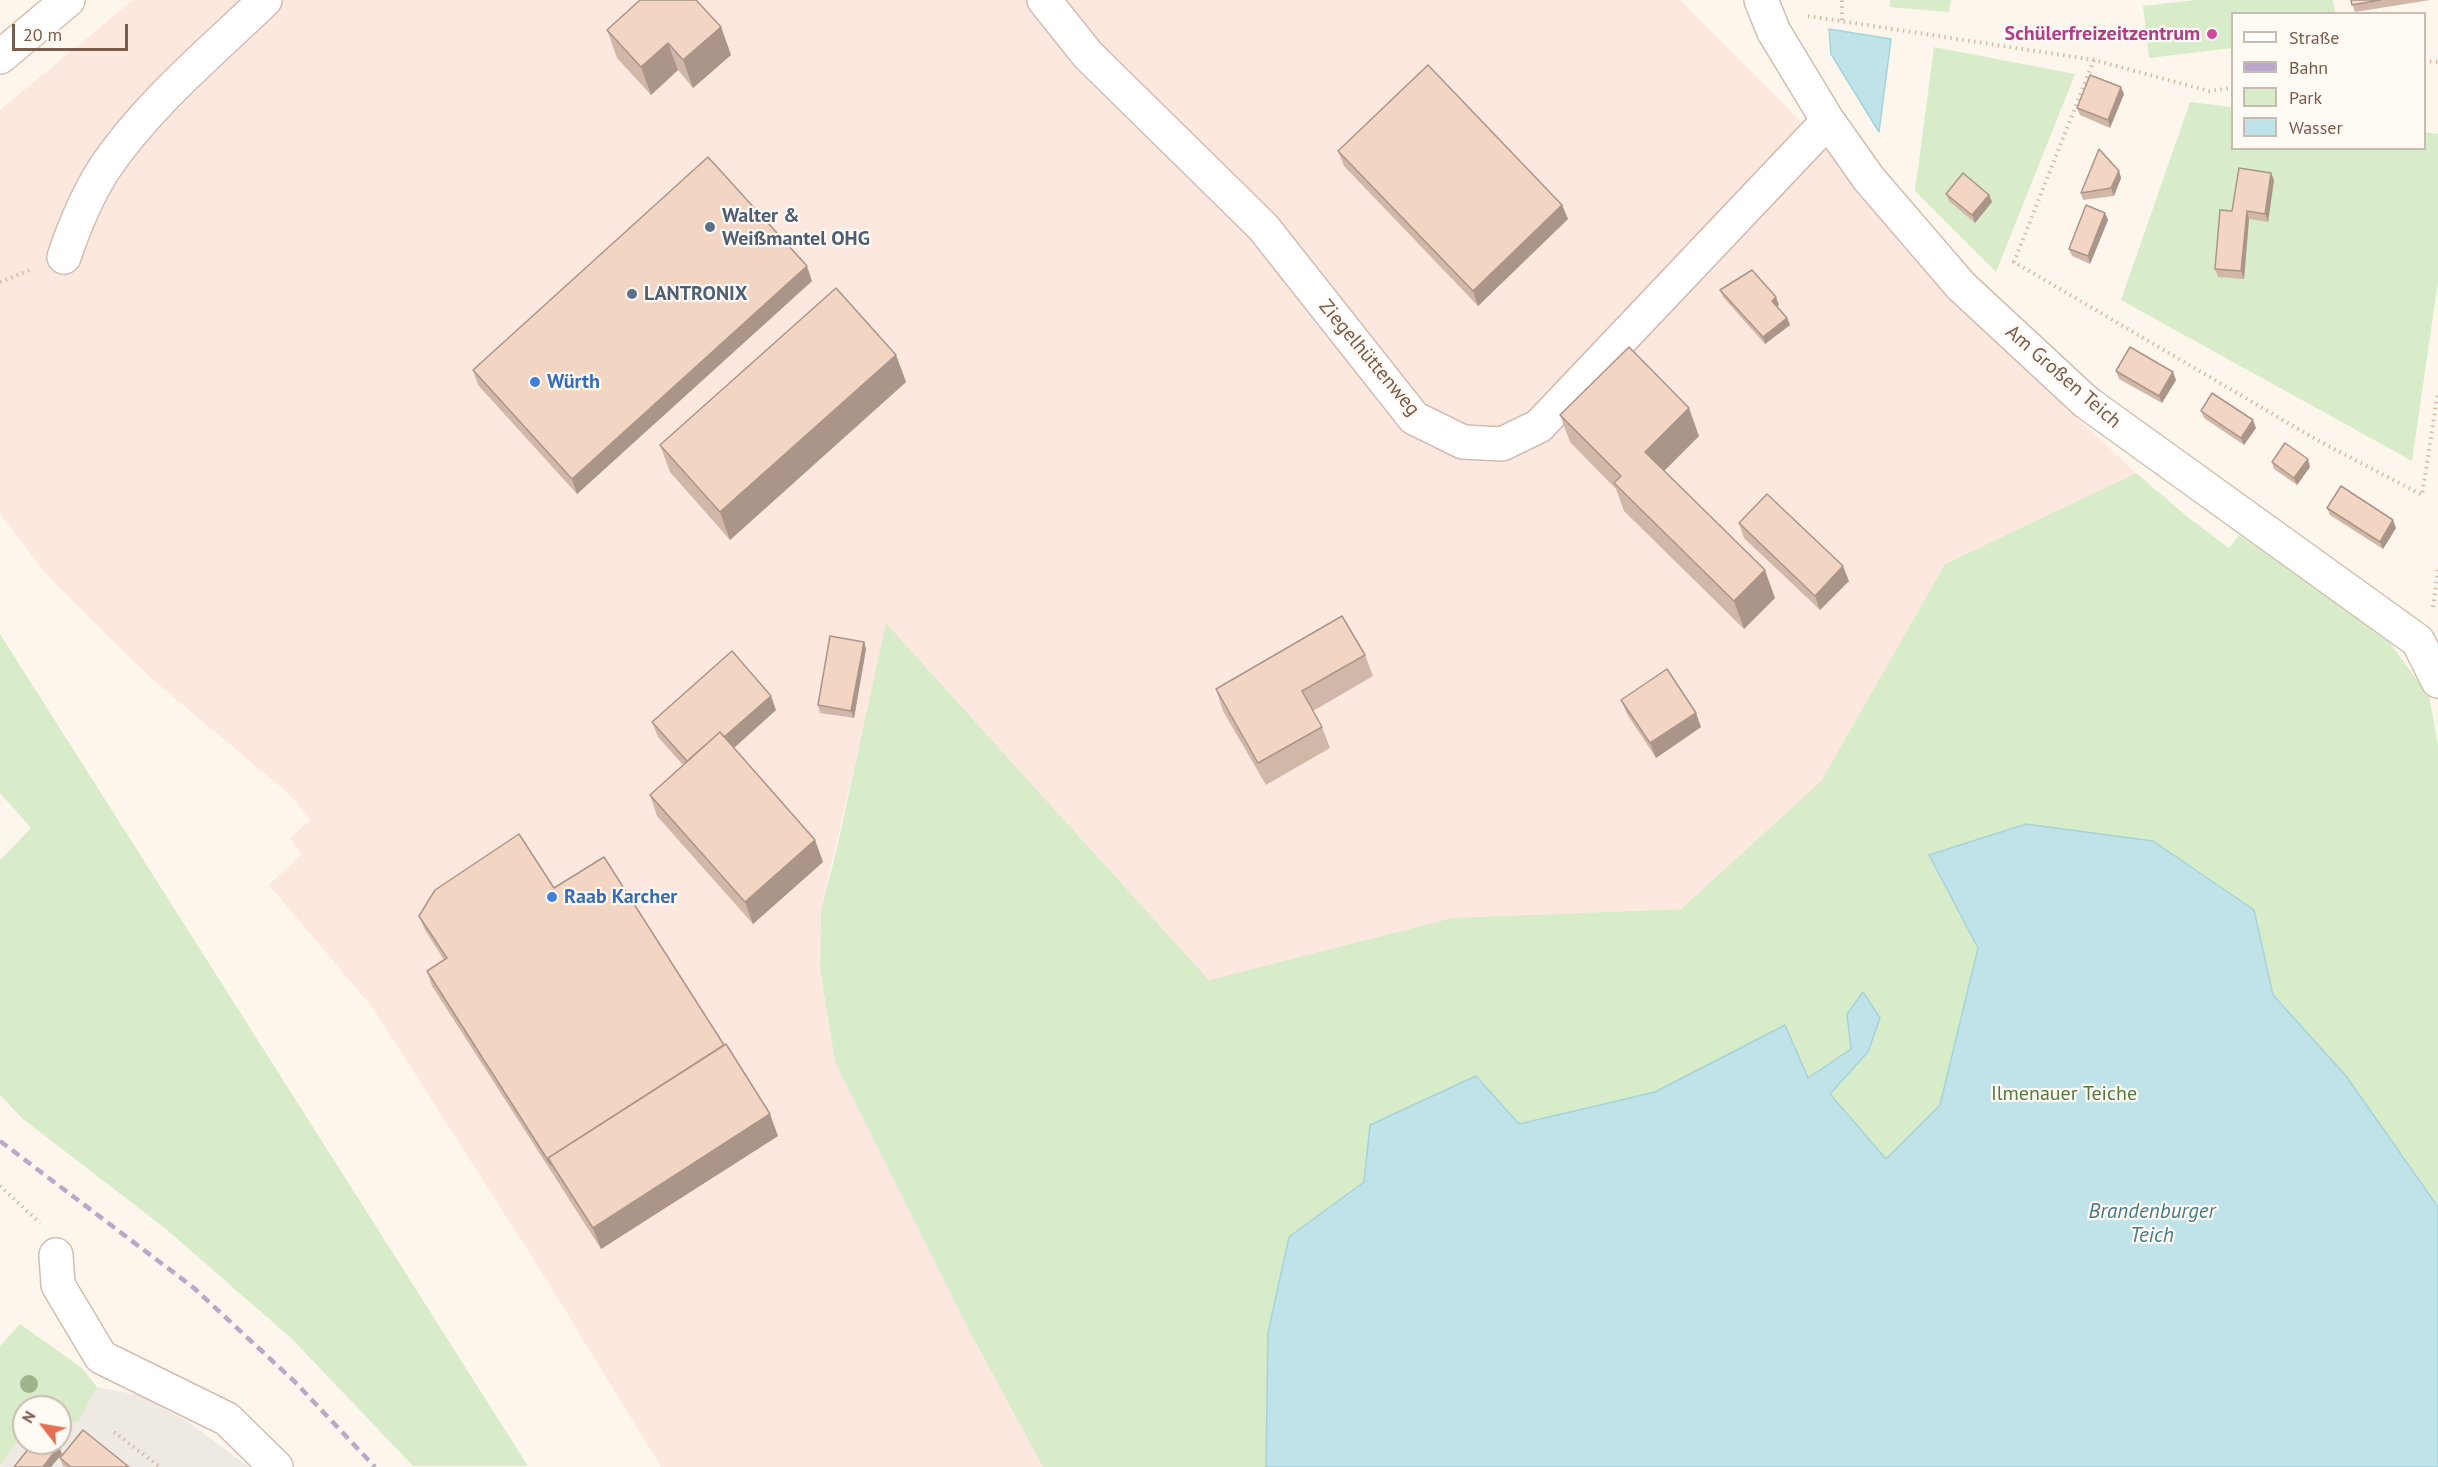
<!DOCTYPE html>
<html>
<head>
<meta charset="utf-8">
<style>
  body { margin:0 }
  #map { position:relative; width:2438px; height:1467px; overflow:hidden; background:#fdf6ec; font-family:"PT Sans",sans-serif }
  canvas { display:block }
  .legend { position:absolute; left:2231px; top:12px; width:195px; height:138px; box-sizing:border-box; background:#fffaf3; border:2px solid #cabbb1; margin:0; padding:8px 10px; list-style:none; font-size:18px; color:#7a5c4d }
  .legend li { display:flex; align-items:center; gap:12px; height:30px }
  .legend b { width:30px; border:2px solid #cabbb1 }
  .north { position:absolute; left:12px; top:1395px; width:60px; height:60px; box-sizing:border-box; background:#fffaf3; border:2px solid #cabbb1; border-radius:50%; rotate:301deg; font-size:16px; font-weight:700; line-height:24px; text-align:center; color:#7a5c4d }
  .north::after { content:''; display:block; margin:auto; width:21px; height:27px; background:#e76f51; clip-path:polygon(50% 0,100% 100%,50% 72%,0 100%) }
  .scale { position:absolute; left:12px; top:24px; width:116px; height:27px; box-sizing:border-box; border:3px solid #7a5c4d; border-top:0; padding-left:8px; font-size:18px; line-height:21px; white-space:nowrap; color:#7a5c4d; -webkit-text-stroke:4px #fffaf3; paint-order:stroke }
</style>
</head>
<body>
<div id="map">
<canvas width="2438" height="1467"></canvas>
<ul class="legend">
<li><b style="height:8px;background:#fff"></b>Straße</li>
<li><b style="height:8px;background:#b9a8c9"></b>Bahn</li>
<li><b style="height:16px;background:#d8ecc9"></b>Park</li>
<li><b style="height:16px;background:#bfe3e8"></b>Wasser</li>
</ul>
<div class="north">N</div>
<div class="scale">20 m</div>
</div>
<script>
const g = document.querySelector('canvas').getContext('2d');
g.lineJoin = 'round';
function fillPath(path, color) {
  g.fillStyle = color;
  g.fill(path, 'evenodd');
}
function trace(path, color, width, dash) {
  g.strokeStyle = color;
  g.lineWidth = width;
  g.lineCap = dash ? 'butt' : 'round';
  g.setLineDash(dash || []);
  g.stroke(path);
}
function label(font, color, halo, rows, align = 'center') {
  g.font = font + ' "PT Sans",sans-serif';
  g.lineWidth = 4.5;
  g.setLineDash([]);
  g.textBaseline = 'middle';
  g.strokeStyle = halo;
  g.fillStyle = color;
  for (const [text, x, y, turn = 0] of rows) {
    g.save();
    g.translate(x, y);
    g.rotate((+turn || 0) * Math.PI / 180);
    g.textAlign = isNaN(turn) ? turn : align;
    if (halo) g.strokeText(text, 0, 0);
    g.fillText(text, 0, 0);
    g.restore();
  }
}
const commercial = new Path2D(`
  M133,0h1547l155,156 102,129 199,188 -191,91 -124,217 -140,128 -229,9 -243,62 -322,-356 -66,286 -1,59 15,93 137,274 71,131h-382l-115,-188 -173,-271 -104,-123 33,-31 -12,-16 21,-18 -23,-27 -129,-108 -38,-36 -73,-73 -48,-62v-404z`);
const industrial = new Path2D(`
  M97,1387l41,8 49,26 62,46h-249l24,-35v11h36v-22h18z`);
const green = new Path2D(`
  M1890,0h61l-2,12 -59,-5z
  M2196,0h137l2,13 -103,1v34l-83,10 -6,-52z
  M1934,47l141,27 -79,198 -81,-81z
  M2190,102l42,5v41h192l1,-16 13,2v148l-26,179 -291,-161z
  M2136,473l53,45 40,30 10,-13 81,55 67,49 42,57 9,49v722h-1395l-71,-131 -137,-274 -15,-93 1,-59 15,-58 50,-229 323,357 243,-62 229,-9 140,-128 124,-217z
  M0,634l528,832h-115l-121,-127 -126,-110 -143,-110 -23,-24v-235l31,-32 -31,-35z
  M20,1324l62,44 15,19 -19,35 -18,-1v-14h-36v25l-24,34v-120z`);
const water = new Path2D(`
  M1829,29l62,10 -12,93 -48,-78z
  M2026,824l127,17 101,69 19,85 73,81 92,131v260h-1172l2,-134 21,-96 75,-55 6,-57 106,-49 43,48 136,-32 130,-67 23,53 43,-29 -4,-35 16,-22 17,26 -12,34 -38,42 56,65 54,-54 38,-157 -49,-93z`);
const path = new Path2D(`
  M1808,16l286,44 115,31 23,-3
  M1842,20v-20
  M2094,60l-80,202 303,178 105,55 16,-103
  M2424,61l14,1
  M0,282l30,-12
  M2433,607l5,-37
  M0,1186l40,37
  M114,1432l46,35`);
const minor = new Path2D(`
  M1044,0l44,55 175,172 151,191 49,24 39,2 37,-18 289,-305
  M1761,0l13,32 54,89 41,58 92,107 125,116 332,239 20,40
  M64,257c10,-30 23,-61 40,-88 43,-64 106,-116 161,-169
  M56,1255l2,30 43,72 126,62 49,48`);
const secondary = new Path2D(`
  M0,57l68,-57`);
const rail = new Path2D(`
  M0,1141l194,147 101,94 80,85`);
const trees = [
  [29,1384]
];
const wall = new Path2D(`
  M2351,0h79l-75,12z
  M721,27l10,28 -38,33 -15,-18 -27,25 -34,-37 -10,-28z
  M2124,94l-14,34 -30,-13 -3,-7z
  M1338,151l224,54 6,14 -90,87 -134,-140z
  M2119,171l2,7 -7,18 -31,4 -2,-7z
  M2274,180l-6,42 -19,-3 -5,60 -26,-2 -3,-8 17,-58z
  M1946,194l43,1 3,7 -17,21 -26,-22z
  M2105,213l3,7 -18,44 -18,-8 -3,-7z
  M812,281l-235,213 -99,-109 -5,-15z
  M1720,290l59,15 -2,2 10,11 3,7 -25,19 -42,-47z
  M896,355l10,27 -176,158 -60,-68 -10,-27z
  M2116,371l60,9 -14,23 -43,-24z
  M2201,411l55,17 -12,17 -40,-27z
  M1560,415l139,21 -35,35 111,127 -31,31 -120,-118 -8,-22 -46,-47z
  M2272,462l38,5 -13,18 -23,-16z
  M2327,508l69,20 -13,21 -53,-34z
  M1739,523l110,58 -29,29 -76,-72z
  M864,642l2,7 -12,69 -34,-5 -2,-8z
  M1365,655l8,21 -60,35 9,16 8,21 -64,37 -43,-74 -7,-22z
  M1621,700l80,27 -45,31 -29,-44z
  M776,710l-42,38 81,92 8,22 -70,62 -96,-108 -7,-21 33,-30 -25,-28 -6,-15z
  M554,888l224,248 -177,113 -169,-263 -5,-15 17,-11 -19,-30 -6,-14z
  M60,1458l69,9h-64l-2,-1z`);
const shadedWall = new Path2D(`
  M721,27l10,28 -38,33 -10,-28z
  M668,43l10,27 -27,25 -10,-28z
  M2121,87l3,7 -14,34 -2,-8z
  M2119,171l2,7 -7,18 -3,-8z
  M2271,173l3,7 -6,42 -3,-8z
  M1989,195l3,7 -17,21 -3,-8z
  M1562,205l6,14 -90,87 -5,-15z
  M2247,211l2,8 -5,60 -3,-8z
  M2105,213l3,7 -18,44 -2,-8z
  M807,266l5,15 -235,213 -5,-15z
  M1776,297l3,8 -4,4 -3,-8z
  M1787,318l3,7 -25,19 -2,-7z
  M896,355l10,27 -176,158 -10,-28z
  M2173,372l3,8 -14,23 -3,-7z
  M1689,408l10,28 -44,44 -10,-28z
  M2253,420l3,8 -12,17 -3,-7z
  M2308,459l2,8 -13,18 -3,-7z
  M2393,520l3,8 -13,21 -3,-7z
  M1843,566l6,15 -29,29 -5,-14z
  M1765,570l10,28 -31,31 -10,-28z
  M864,642l2,7 -12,69 -3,-7z
  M771,696l5,14 -79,71 -6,-15z
  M1696,713l5,14 -45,31 -6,-15z
  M815,840l8,22 -70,62 -8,-22z
  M770,1114l8,22 -177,113 -8,-21z
  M59,1446l3,8 -11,13h-8z`);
const building = new Path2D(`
  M640,0h56l25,27 -38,33 -15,-17 -27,24 -34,-37z
  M2351,0h30l-29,5z
  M1428,65l134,140 -89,86 -135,-140z
  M2090,75l31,12 -13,33 -31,-12z
  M2099,149l20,22 -8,17 -30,5z
  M708,157l99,109 -235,213 -99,-109z
  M2239,168l32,5 -6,41 -18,-3 -6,60 -26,-2 5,-59 12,1z
  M1963,173l26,22 -17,20 -26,-21z
  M2086,205l19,8 -17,43 -19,-7z
  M1752,270l24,27 -4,4 15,17 -24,19 -43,-47z
  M836,288l60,67 -176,157 -60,-67z
  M1629,347l60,61 -44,44 120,118 -31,31 -120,-118 7,-7 -61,-61z
  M2130,347l43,25 -14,24 -43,-25z
  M2212,393l41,27 -12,18 -40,-27z
  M2285,443l23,16 -14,19 -22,-16z
  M2341,486l52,34 -13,22 -53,-34z
  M1767,494l76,72 -28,30 -76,-73z
  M1342,616l23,39 -63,36 20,36 -64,36 -42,-74z
  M830,636l34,6 -13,69 -33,-6z
  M732,651l39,45 -47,41 -4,-5 -33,29 -35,-39z
  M1667,669l29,44 -46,30 -29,-43z
  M720,732l95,108 -70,62 -95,-107z
  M519,834l35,54 50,-31 120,188 -176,113 3,7 -124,-194 20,-13 -28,-42 16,-26z
  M726,1044l44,70 -177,114 -45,-70z
  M83,1430l46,37h-58l-11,-9z
  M33,1443h23l3,3 -16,21h1h-30z`);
const markers = [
  [2212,34,6,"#d1479c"],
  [710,227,6,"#5c6f8a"],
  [632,294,6,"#5c6f8a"],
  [535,382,6,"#3f7fe0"],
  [552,897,6,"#3f7fe0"]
];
const hotelNames = [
  ["Schülerfreizeitzentrum",2200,34]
];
const serviceNames = [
  ["Walter &",722,216],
  ["Weißmantel OHG",722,239],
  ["LANTRONIX",644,294]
];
const streetNames = [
  ["Ziegelhüttenweg",1369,358,50],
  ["Am Großen Teich",2063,377,41]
];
const shopNames = [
  ["Würth",547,382],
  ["Raab Karcher",564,897]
];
const parkNames = [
  ["Ilmenauer Teiche",2064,1094]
];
const waterNames = [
  ["Brandenburger",2152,1212],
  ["Teich",2152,1236]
];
fillPath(commercial, '#fde8e0');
fillPath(industrial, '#efe9e4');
fillPath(green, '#d8ecc9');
fillPath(water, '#bfe3e8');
trace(water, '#a5d3da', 1.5);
trace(minor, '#d1beb0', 36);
trace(secondary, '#d6c0b0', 36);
trace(path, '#d9b8a5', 4, [1.5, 4.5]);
trace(minor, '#fff', 33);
trace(secondary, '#fff', 33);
trace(rail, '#b9a8c9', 4.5, [9, 6]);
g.fillStyle = '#a0b28e';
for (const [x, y] of trees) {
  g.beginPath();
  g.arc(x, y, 9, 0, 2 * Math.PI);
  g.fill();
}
fillPath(wall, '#d1b7a8');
fillPath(shadedWall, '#aa9588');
fillPath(building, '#f3d5c3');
trace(building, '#aa9588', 1.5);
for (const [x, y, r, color] of markers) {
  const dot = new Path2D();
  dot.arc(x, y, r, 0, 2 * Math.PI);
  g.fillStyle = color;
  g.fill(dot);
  trace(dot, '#fffaf3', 2);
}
label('bold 20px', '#b23c85', '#fffaf3', hotelNames, 'right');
label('bold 20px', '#4e5e75', '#fffaf3', serviceNames, 'left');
label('20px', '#7a5c4d', '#fffaf3', streetNames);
label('bold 20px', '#366cbe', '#fffaf3', shopNames, 'left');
label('20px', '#537a41', '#fffaf3', parkNames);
label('italic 21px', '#437c86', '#fffaf3', waterNames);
</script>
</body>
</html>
